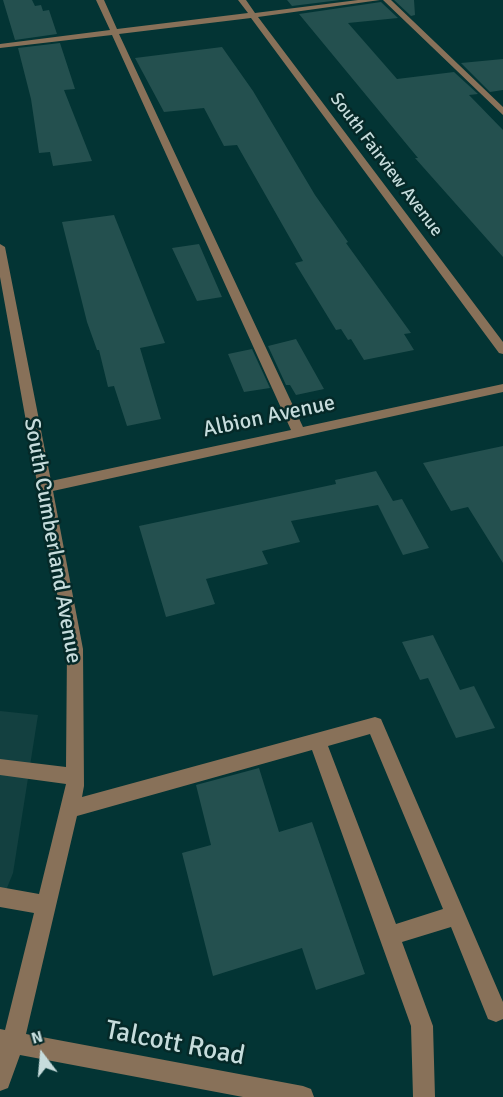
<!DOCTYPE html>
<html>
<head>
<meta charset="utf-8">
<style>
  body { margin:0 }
  #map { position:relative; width:503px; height:1097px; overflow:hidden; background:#033434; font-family:Signika,sans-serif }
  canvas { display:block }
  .north { position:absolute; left:12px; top:1025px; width:60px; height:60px; -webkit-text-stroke:4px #052928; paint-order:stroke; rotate:344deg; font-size:16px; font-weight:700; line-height:24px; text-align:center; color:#c6dcdc }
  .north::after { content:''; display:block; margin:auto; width:21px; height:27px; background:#c6dcdc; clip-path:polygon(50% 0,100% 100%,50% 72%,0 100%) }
</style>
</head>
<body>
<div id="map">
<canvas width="503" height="1097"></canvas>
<div class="north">N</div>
</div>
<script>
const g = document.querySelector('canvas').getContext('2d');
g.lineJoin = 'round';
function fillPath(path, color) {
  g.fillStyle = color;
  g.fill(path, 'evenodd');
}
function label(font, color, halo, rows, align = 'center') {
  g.font = font + ' Signika,sans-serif';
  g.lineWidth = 5;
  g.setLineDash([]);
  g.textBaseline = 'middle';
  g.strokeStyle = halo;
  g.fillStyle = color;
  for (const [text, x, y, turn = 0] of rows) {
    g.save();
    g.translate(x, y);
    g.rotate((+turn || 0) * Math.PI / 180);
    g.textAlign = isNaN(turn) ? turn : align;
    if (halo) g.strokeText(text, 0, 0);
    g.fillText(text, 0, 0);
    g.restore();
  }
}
const built = new Path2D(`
  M0,711l38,4 -25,158 -13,32z`);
const building = new Path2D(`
  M3,0h29l3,6 6,-1 2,6 6,-1 8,24 -42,6z
  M287,0h53l-48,6z
  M394,0h20l1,15 -4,1z
  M381,2l17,16 -50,5 49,56 57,-7 24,22 -9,1 34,35v127l-88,-99h3l-119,-144z
  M60,43l15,46 -11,1 28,71 -39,5 -3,-14 -11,1 -8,-54 -13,-51z
  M222,47l31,44 62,104 33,47 -2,1 65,90 -7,1 10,16 -50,10 -13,-21 -3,1 -7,-11 -5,1 -41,-67 8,-2 -66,-116 -13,1 -20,-38 -40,4 -29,-54z
  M503,59v31l-13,2 -29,-29z
  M114,215l51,128 -25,5 21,71 -34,7 -13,-40 -6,1 -9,-37h-2l-10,-28 -25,-100z
  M199,244l23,53 -25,4 -25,-53z
  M296,339l28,50 -28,6 -6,-10h-4l-18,-39z
  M252,349l18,39 -26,4 -16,-38z
  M503,446v117l-35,-56 -17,4 -28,-48z
  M376,471l17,30 9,-2 27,49 -26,7 -25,-50 -87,16 9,21 -38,9 6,13 -62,15 9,25 -49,13 -27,-91 197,-42 -1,-4z
  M433,635l27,55 14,-4 21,42 -39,10 -28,-60 -8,2 -18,-38z
  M259,768l20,64 33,-10 53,152 -49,16 -14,-42 -89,28 -31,-123 29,-8 -15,-60z`);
const minor = new Path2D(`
  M96,0h8l13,29 131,-16 -10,-13h8l9,13 103,-13h22l-122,17 245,325v12l-4,-1 -248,-335 -132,16 184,393 200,-43v8l-450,99 30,158 1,137 -2,11 293,-80 6,2 122,283v17l-7,3 -8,-3 -37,-92 -49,15 31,84 2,71h-22l-2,-71 -99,-276 -235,66 -51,218 277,52 8,3 3,8h-71l-223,-42 -12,33 -8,3v-62l5,1 29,-117 -34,-6v-20l39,7 27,-110 -66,-9v-16l66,8 1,-118 -67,-372v-33l5,3 46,234 240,-51 -179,-395 -112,13v-4l110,-14zM370,734l73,175 -47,15 -68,-178z
  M383,0h8l112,107v8z`);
const farStreetnames = [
  ["South Fairview Avenue",386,165,53]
];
const streetNames = [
  ["Albion Avenue",269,417,-12],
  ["South Cumberland Avenue",52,541,80]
];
const nearStreetnames = [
  ["Talcott Road",175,1044,11]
];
fillPath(built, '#134040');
fillPath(building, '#24504f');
fillPath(minor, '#887159');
label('18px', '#c6dcdc', '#052928', farStreetnames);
label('22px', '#c6dcdc', '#052928', streetNames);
label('27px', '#c6dcdc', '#052928', nearStreetnames);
</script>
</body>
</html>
